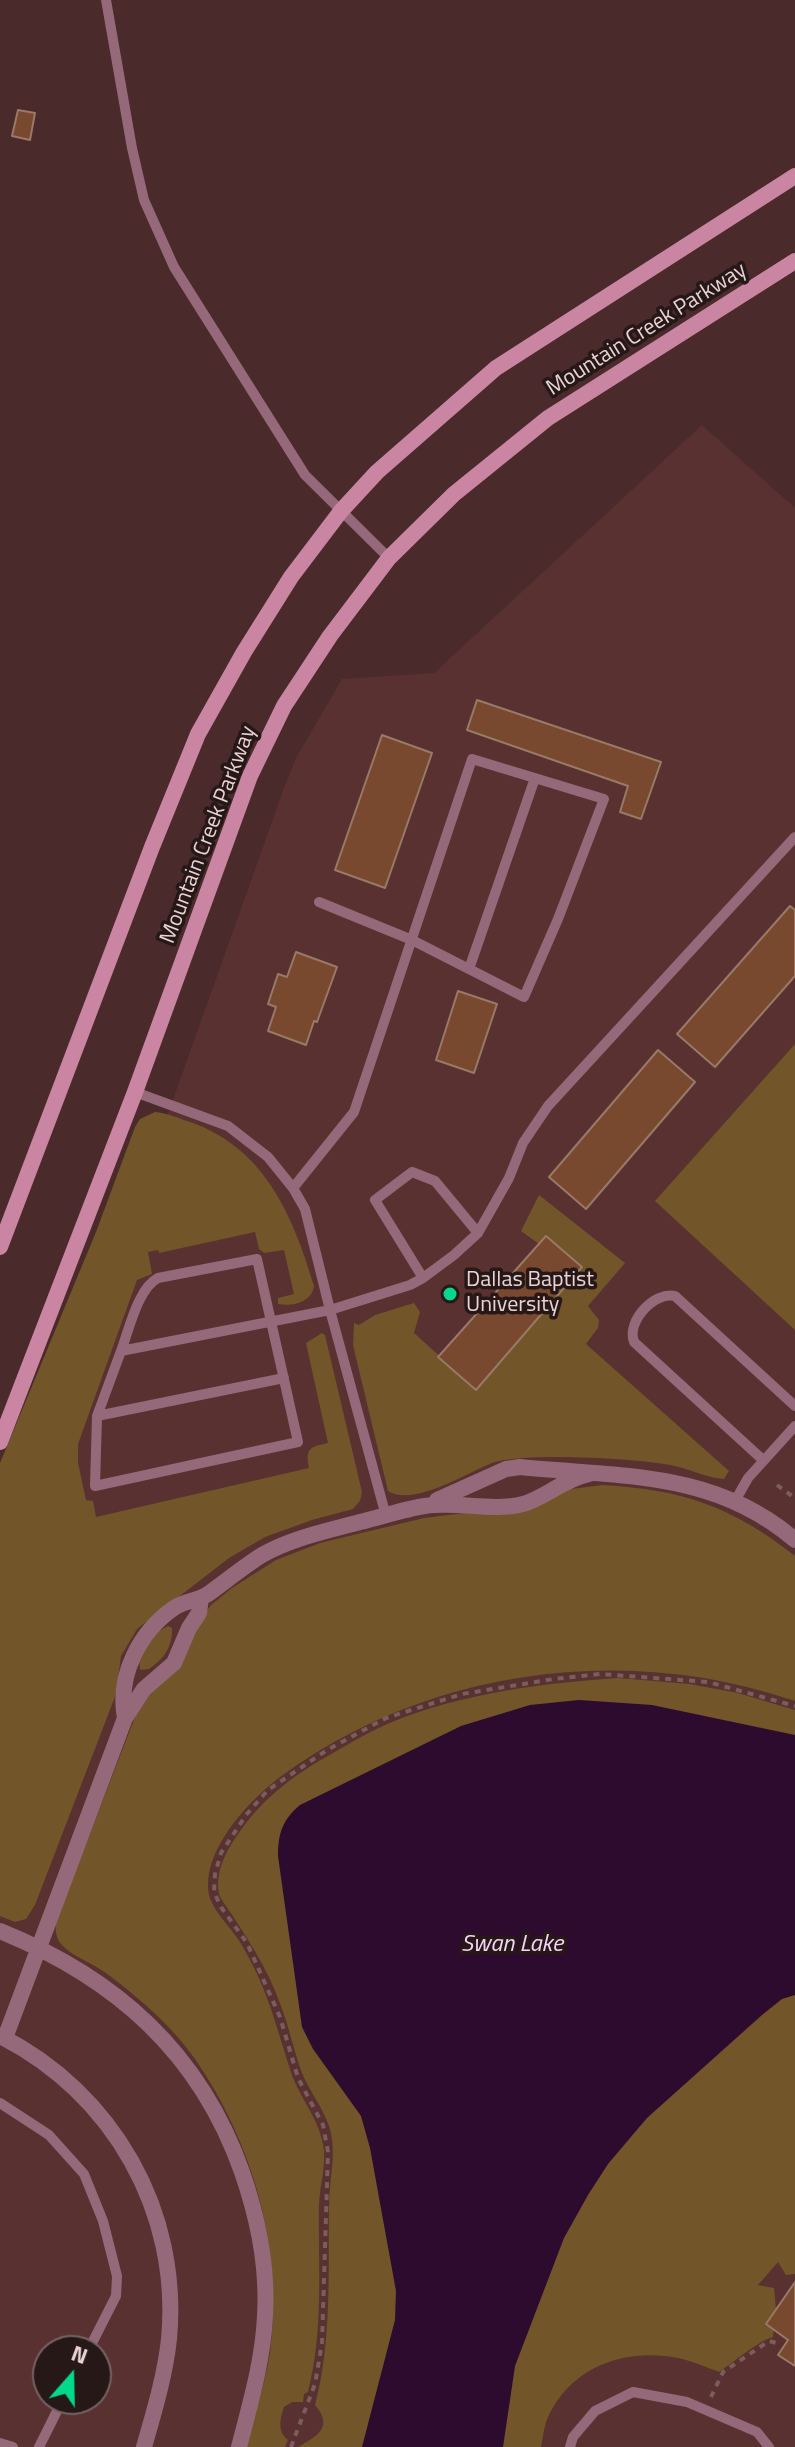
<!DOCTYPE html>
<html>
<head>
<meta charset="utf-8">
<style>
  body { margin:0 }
  #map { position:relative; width:795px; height:2447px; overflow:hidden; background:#4a2a2a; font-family:"Titillium Web",sans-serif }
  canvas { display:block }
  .north { position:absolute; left:32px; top:2335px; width:80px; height:80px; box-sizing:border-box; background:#261817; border:2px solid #746362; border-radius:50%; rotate:20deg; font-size:22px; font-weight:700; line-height:32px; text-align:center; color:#e9d4d3 }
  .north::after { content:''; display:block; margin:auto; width:28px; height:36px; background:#00d98c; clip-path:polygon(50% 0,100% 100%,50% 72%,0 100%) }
</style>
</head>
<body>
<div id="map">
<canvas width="795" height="2447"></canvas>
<div class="north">N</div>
</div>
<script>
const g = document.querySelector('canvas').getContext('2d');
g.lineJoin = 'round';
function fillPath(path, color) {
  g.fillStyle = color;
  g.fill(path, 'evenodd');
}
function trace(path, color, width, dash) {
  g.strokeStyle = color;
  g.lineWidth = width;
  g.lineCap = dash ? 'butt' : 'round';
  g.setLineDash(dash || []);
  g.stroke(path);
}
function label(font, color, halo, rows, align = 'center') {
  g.font = font + ' "Titillium Web",sans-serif';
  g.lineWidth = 7;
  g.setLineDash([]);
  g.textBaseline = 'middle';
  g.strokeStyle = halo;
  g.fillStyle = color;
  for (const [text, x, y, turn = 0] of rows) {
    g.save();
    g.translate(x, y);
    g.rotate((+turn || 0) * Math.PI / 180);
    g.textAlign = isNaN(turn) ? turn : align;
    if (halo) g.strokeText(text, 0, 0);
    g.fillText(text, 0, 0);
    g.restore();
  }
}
const built = new Path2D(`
  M702,425l93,83v1939h-795v-862l284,-797 13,-32 45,-77 92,-6zM48,2351h48v48h-48z`);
const green = new Path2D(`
  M795,1044v286l-140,-129z
  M155,1112c12,1 23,6 35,10 75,26 103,94 124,164 -2,16 -21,21 -36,18v-6l16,-4 -10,-44 -20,3 -5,-4 -4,-17 -96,21 -1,-3 -10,2 4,22 -15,6 -59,164v19l8,37 7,1 3,16 213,-49c-4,-20 1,-21 19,-25l-22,-100 16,-10 3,2 37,157 -2,9 -7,8 -41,11 -47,17 -36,21 -92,71 -16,27 -5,38 -81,211 -9,14 -11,3 -15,-6v-453l96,-231 39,-105 5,-8z
  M539,1195l86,68 -37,43 11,14 -1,8 -12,16 143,127 -5,8c-18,-1 -36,-11 -54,-14 -35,-7 -148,-13 -178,-2 -25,10 -79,44 -104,28l-35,-146 1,-22 5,2 16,-10 39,-12 6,9 -6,21 63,57 104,-123 -35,-31 -7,8 -18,-13z
  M603,1485c81,5 128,21 192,71v145c-171,-59 -369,-32 -515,76 -30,23 -72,67 -72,108 -1,22 21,39 32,57 6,10 12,21 17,32 15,32 23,65 34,98 8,25 27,45 32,72 4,19 -3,40 -4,60 -1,63 5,126 -11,188l-4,2 -1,8h-11l-8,5c-4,12 -7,24 4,33l-3,7h-39c8,-31 19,-63 24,-94 14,-102 -17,-210 -75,-294 -24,-34 -59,-64 -92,-88 -13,-9 -31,-15 -41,-26 -6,-6 -7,-15 -6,-23l79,-205 64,-96 12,-16 21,-17 44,-28 44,-17 104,-25 40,-5 107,-24z
  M168,1626l4,2c1,18 -8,31 -23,41l-9,1 -1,-14 20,-25z
  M618,1678l72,6 48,9 57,17v564l-9,1 -8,-13 -20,23 16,3 2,22 -3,27c-15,4 -39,25 -54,35 -13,-5 -27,-11 -41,-14 -53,-10 -106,8 -130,59 -4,9 -5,20 -7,30h-243c17,-10 37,-19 17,-42 17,-64 13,-133 14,-199 0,-25 7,-48 2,-73 -5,-22 -21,-40 -29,-60 -8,-21 -12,-43 -20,-64 -14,-42 -38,-76 -62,-112 -7,-24 7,-48 21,-67 23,-33 57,-58 92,-77 19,-11 39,-23 59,-31 71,-29 151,-39 226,-44z`);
const water = new Path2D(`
  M579,1700l73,5 143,30v260l-13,4 -20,16 -115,103 -39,46 -20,31 -24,43 -49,128 -12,81h-141l33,-127 1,-29 -26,-143 -9,-32 -48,-67 -11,-22 -24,-171c0,-23 5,-37 22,-51l161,-79 69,-21z`);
const building = new Path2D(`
  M18,110l17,3 -5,27 -18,-4z
  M477,700l184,62 -20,57 -21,-7 8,-26 -161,-56z
  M382,735l50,18 -47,135 -50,-18z
  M790,906l5,4v66l-80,91 -38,-33z
  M296,952l41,15 -20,55 -3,-1 -8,24 -38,-14 8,-24 -8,-3 10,-30 9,3z
  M458,991l39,13 -23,69 -38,-13z
  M658,1050l37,32 -109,127 -37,-32z
  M546,1236l36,31 -106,123 -38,-33z
  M795,2282v84l-17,-11 10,-15 -22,-16z`);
const path = new Path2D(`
  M777,1485l18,13
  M711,2397l12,-25 46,-31 11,3
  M291,2447l24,-63 7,-41 6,-191 -5,-27 -25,-47 -18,-61 -33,-74 -26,-36 -7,-15 1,-18 6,-21 25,-38 22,-25 59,-40 59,-32 76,-24 92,-15 46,-5 108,8 87,24`);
const lane = new Path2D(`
  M106,0l26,148 12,52 30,67 131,208 84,83
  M469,969l66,-191
  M135,1092l93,34 40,31 25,31 12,21 25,101 56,206
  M293,1188l61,-76 118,-353 132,40 -46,120 -34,78 -112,-57 -93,-38
  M423,1278l-48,-78 37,-28 23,9 43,52
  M121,1351c8,-21 17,-63 37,-73l99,-19 41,183 -203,44 2,-70 24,-65 209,-41 80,-25 13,-7 31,-23 24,-22 31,-55 14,-35 25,-37 247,-269
  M97,1416l187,-38
  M763,1460l-129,-118c-8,-21 21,-51 41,-46l120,110
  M735,1501l13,-23 47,-52
  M0,2103l49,32 35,39 19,47 14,55 -1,20 -28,55
  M0,2443l13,4
  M39,2447l24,-48
  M570,2447l3,-10 22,-26 38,-19 54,10 70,30 12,15`);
const street = new Path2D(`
  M437,1500l69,-31 14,-2c99,10 194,3 275,73
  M125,1718c-8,-42 14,-86 49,-110 10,-7 23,-7 34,-14 18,-13 35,-27 54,-39 30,-17 65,-24 98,-33 22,-5 44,-13 65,-16 33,-5 66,6 98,-2 22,-6 39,-24 66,-30
  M0,1931c116,47 200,122 242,241 16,46 26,96 23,144 -2,45 -15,88 -26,131
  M0,2036c113,57 181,176 169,303 -4,37 -15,73 -25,108
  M5,2038l120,-320 19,-29 30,-26 15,-35 10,-15 2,-15`);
const secondary = new Path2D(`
  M0,1247l152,-400 46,-113 46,-82 47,-75 50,-66 36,-39 119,-104 299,-192
  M0,1442l135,-350 115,-316 34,-70 46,-70 59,-78 65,-64 94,-76 247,-157`);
const markers = [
  [450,1294,8,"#00d98c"]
];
const streetNames = [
  ["Mountain Creek Parkway",647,330,-32],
  ["Mountain Creek Parkway",209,835,-69]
];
const poiNames = [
  ["Dallas Baptist",466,1281],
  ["University",466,1306]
];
const waterNames = [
  ["Swan Lake",512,1945]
];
fillPath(built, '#593131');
fillPath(green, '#725528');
fillPath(water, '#2c0b2e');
fillPath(building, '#78482f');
trace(building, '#997968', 2);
trace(path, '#7a5d5d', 4, [6, 6]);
trace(lane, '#95697a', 10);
trace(street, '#95697a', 16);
trace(secondary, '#ca85a2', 16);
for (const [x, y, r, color] of markers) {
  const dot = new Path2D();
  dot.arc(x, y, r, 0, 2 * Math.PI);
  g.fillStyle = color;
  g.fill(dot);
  trace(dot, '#261817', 3);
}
label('22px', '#e9d4d3', '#261817', streetNames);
label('22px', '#e9d4d3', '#261817', poiNames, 'left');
label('italic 24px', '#f8d4f9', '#261817', waterNames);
</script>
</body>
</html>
